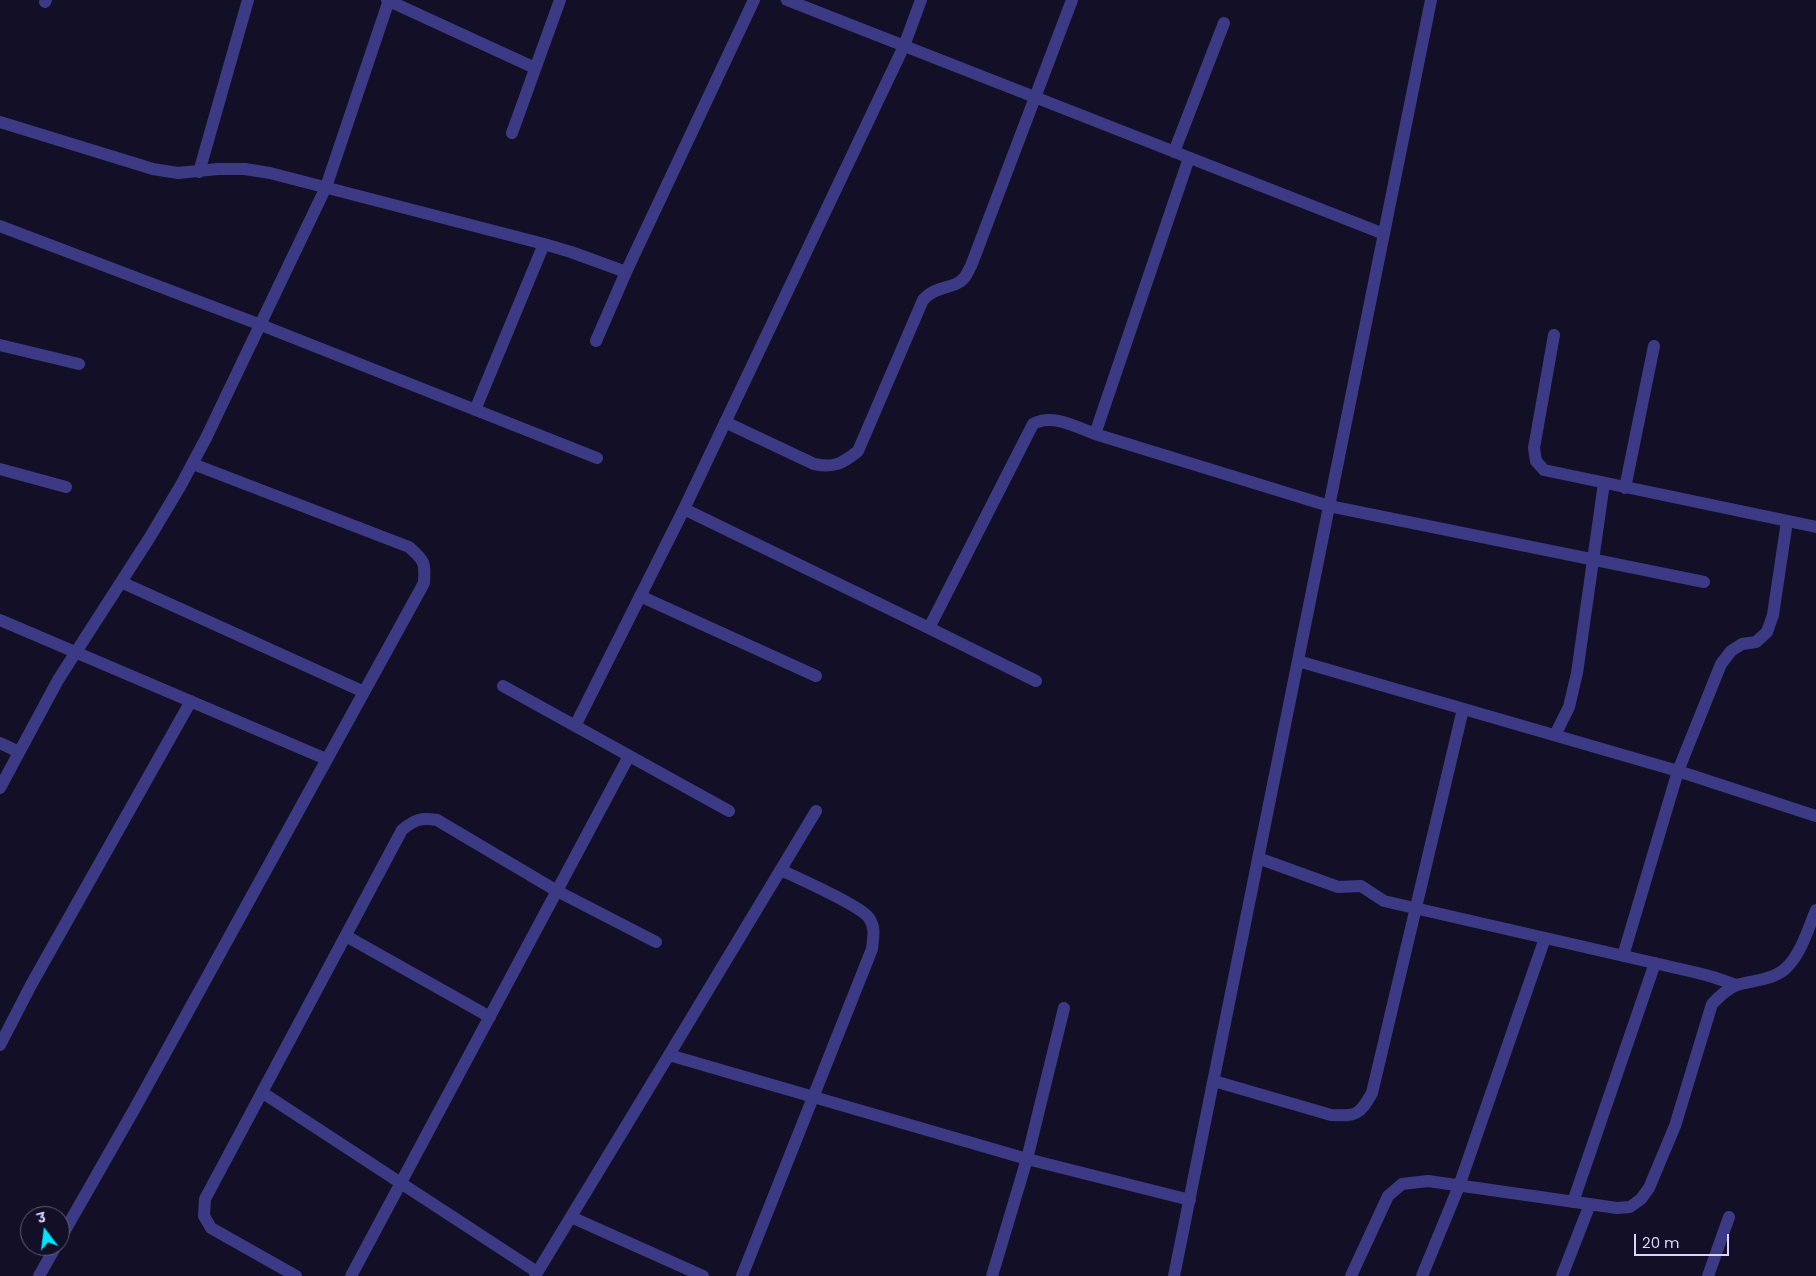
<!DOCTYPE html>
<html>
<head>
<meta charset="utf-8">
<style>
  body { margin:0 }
  #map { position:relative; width:1816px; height:1276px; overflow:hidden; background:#130f26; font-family:Poppins,"Noto Sans Devanagari",sans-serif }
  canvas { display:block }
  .north { position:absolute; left:20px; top:1206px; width:50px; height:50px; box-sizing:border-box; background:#130f26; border:1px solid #625e7d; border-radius:50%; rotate:345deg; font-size:14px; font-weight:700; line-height:20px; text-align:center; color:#d9d4ff }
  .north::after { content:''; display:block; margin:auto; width:18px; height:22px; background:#00e5ff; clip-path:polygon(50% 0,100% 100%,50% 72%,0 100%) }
  .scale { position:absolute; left:1634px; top:1234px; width:95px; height:22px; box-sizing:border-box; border:2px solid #d9d4ff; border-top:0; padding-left:6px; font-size:15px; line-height:18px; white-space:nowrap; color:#d9d4ff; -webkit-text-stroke:4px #130f26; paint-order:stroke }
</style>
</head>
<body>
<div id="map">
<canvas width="1816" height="1276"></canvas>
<div class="north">उ</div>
<div class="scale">20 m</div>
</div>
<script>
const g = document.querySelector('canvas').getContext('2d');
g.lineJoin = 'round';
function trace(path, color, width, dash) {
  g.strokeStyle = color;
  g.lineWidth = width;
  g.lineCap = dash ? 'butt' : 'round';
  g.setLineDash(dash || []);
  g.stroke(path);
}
const street = new Path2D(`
  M387,0l148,68
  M787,0l597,234
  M45,2l1,-2
  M0,122l153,47 25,4 40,-4h27l25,4 274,71 27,8 55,20 128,-272
  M512,133l48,-133
  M1174,152l50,-129
  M199,172l49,-172
  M0,226l261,99 336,133
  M1554,335l-20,113 2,13 8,9 272,57
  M596,341l30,-69
  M0,345l79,19
  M475,410l69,-166
  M725,422l89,42c20,4 28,0 44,-13l65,-151c14,-16 32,-10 42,-23 2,-3 4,-8 6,-11l101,-266
  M1095,434l234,72 375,76
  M0,469l66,18
  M1625,488l29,-142
  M684,509l245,119 104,-204c19,-11 43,3 62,10l94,-276
  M121,582l243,110
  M640,596l176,80
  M0,620l326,139
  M929,628l107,53
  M1298,661l380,110 138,45
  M503,686l226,125
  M575,726l109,-217 220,-463 17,-46
  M1555,735l14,-28 8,-34 27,-190
  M0,743l19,9
  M0,788l58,-108 92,-143 31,-52 25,-47 120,-251 63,-187
  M1258,858l80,29 23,-1 23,15 314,72 15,4 23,8
  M346,936l144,81
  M1623,956l55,-185 43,-107 10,-13 11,-7 14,-2 11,-10 6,-17 14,-94
  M0,1045l31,-60 160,-284
  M669,1055l147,-244
  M1214,1081l117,34c25,1 28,1 41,-22l91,-384
  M263,1093l274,179
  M1573,1202l82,-239
  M571,1217l132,59
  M60,1239l75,-131 289,-525c1,-21 1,-22 -15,-36l-216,-83
  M39,1276l17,-30
  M296,1276l-85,-48 -7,-12 1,-17 197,-369c12,-10 19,-13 35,-10l120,71 99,51
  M351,1276l278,-520
  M535,1276l134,-221 358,104 163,41
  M742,1276l130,-327c1,-11 4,-21 -3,-31 -8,-12 -71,-40 -88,-48
  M992,1276l35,-117 37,-151
  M1174,1276l257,-1276
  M1351,1276l37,-80 14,-12 26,-3 189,27 13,-1 11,-8 8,-11 26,-62 37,-122c8,-8 15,-15 25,-19 16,-5 39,-5 51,-19 14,-15 20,-37 28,-56
  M1422,1276l37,-90 86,-248
  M1562,1276l28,-72
  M1708,1276l21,-59`);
trace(street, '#3d3a85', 12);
</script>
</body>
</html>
